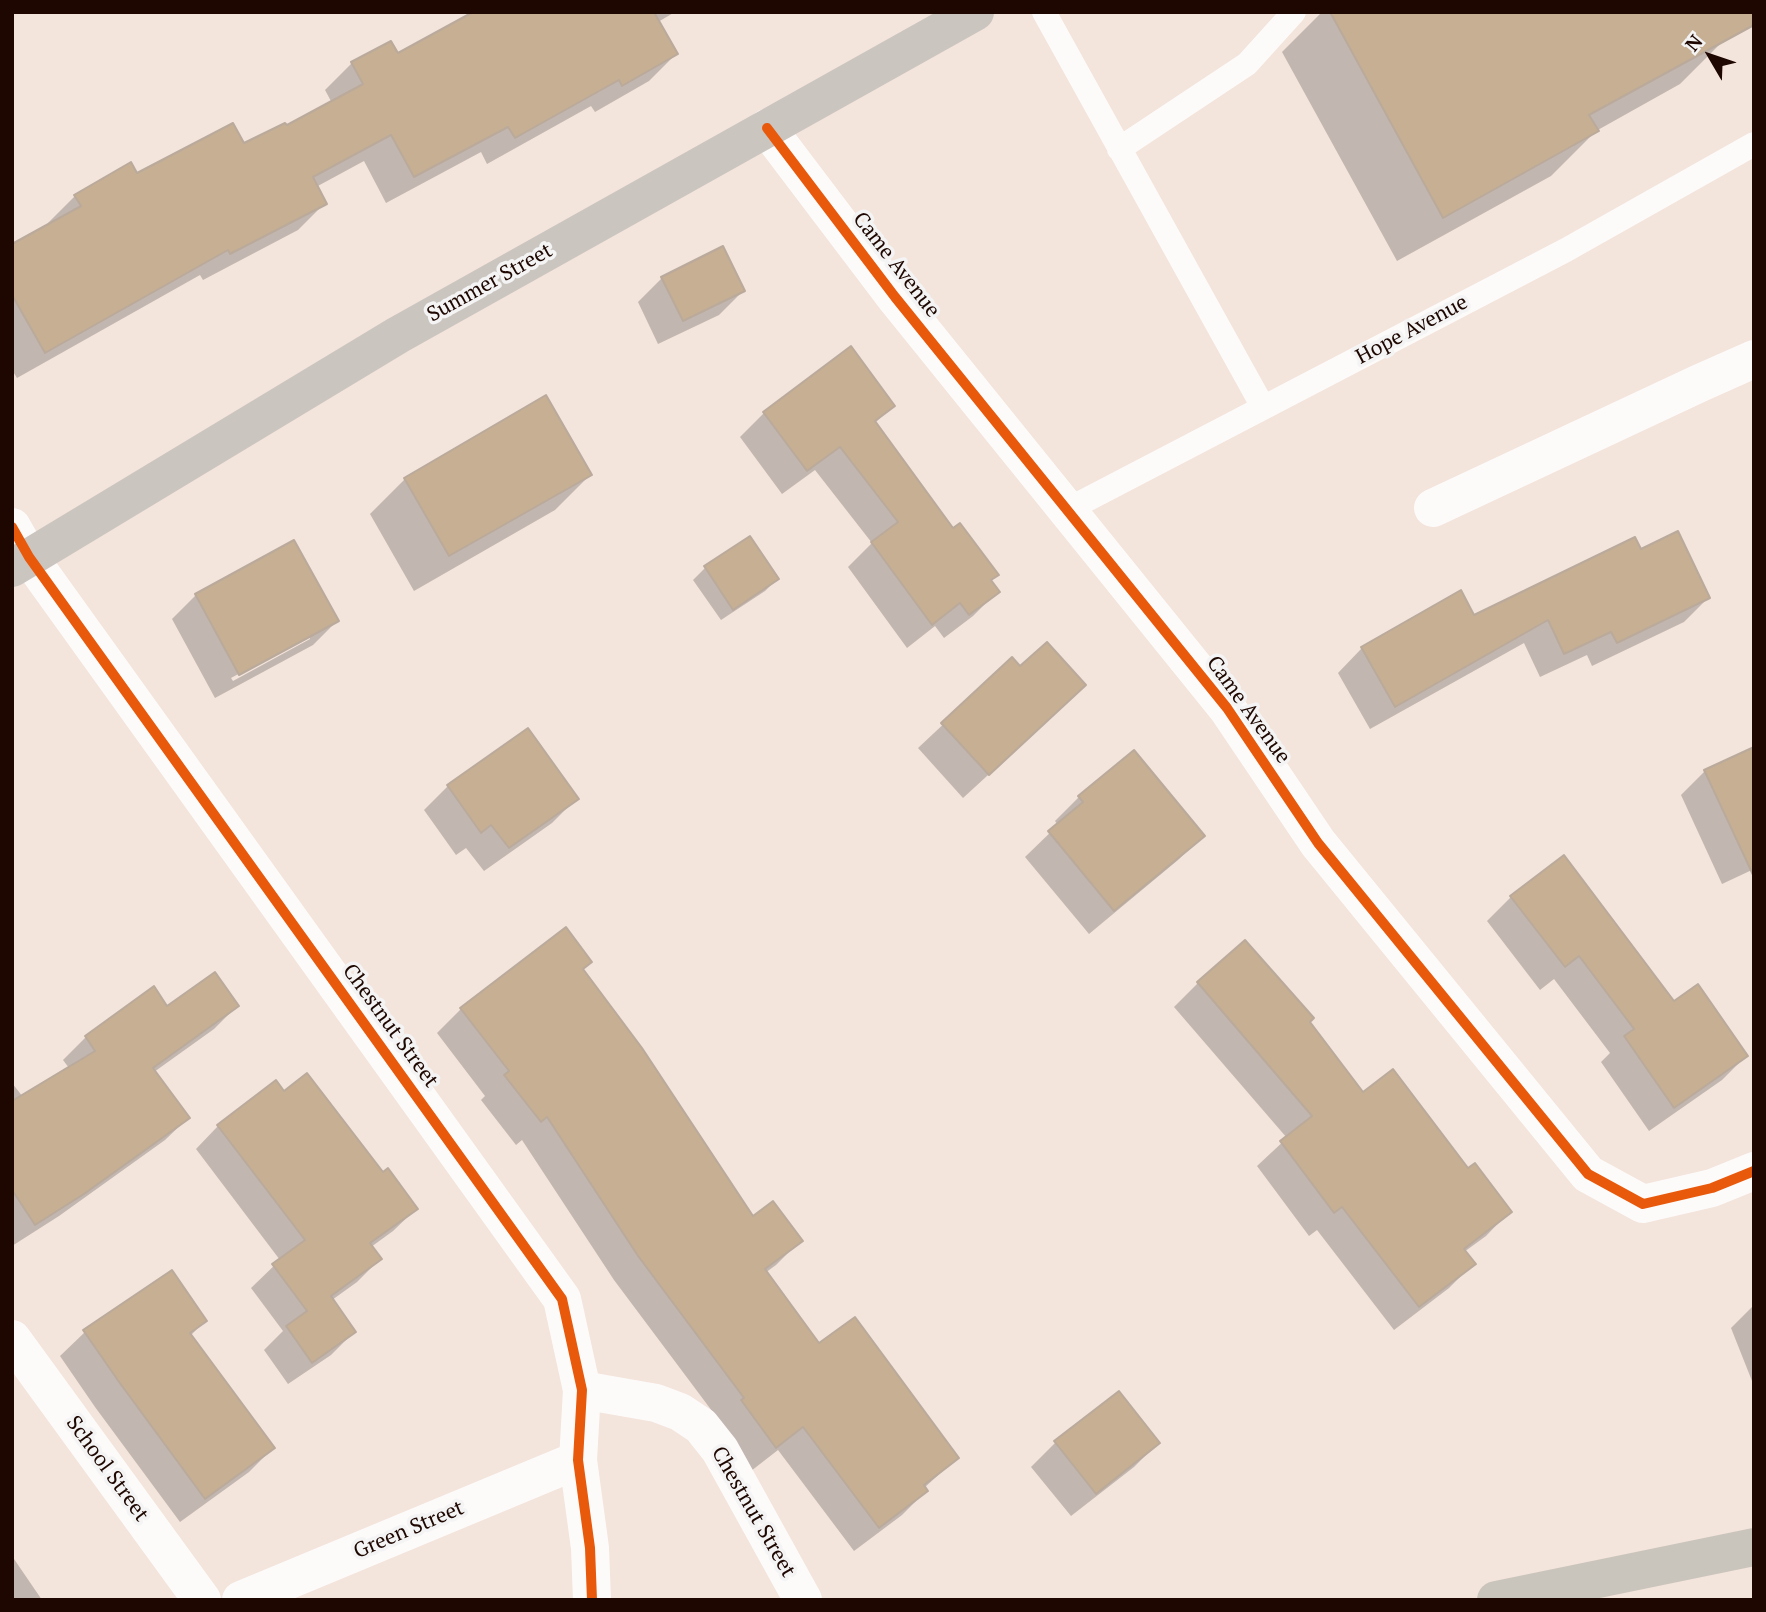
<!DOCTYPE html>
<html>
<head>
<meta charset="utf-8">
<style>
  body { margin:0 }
  #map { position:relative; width:1766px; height:1612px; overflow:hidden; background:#f3e4dc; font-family:"PT Serif",serif }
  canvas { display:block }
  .frame { position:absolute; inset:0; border:14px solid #1e0700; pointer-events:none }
  .north { position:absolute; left:1675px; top:21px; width:70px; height:70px; -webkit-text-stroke:5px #f4f4f4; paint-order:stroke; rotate:309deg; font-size:19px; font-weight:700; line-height:28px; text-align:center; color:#1e0700 }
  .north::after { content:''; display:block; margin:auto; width:24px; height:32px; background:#1e0700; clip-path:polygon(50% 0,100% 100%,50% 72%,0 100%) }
</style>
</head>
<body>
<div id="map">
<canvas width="1766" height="1612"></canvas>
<div class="frame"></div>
<div class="north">N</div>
</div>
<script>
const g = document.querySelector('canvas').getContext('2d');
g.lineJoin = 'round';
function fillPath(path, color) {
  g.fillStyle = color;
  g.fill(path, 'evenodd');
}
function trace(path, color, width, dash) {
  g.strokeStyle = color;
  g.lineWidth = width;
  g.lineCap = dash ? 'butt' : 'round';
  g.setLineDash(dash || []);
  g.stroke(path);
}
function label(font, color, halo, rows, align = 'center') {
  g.font = font + ' "PT Serif",serif';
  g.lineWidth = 7;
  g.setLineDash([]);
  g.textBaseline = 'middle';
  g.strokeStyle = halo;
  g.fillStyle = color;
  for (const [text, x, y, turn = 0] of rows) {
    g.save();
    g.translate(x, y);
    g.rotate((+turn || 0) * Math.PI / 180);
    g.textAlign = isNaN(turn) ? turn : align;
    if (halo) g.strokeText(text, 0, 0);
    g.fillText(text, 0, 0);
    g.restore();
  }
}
const shadow = new Path2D(`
  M477,12h198l-17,10 18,32 -27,27 -54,31 -4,-6 -104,58 -6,-12 -95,51 -22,-42 -48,26 9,16 -27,27 -95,50 -3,-5 -183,103 -5,-8v-121l37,-24 -1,-2 27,-27 62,-20 106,-30 43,-19 46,-24 -7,-13 27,-27 46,-7z
  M1322,12h388l15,27 -45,45 -84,47 -45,45 -154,85 -115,-209z
  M662,278l81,13 -24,24 -61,29 -20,-42z
  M893,405l-18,18 77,107 45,44 -7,7 7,11 -24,24 -29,22 -9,-12 -28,22 -59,-81 24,-24 -57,-73 -33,24 -42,-57 24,-24z
  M590,475l-35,35 -141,81 -44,-77 35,-35z
  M1640,551l68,47 -24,24 -92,44 -5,-11 -47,22 -16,-34 -154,86 -32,-56 24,-25 98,-55 14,24z
  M705,568l72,11 -12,12 -44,29 -28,-40z
  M196,595l141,26 -24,24 -98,53 -43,-79zM310,635v4l-77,42 -2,-3z
  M1012,660l48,49 -97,89 -45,-50z
  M1705,771l49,98 -32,15 -41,-89z
  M448,786l128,13 -24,24 -68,48 -18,-23 -10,7 -32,-45z
  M1079,797l123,39 -24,24 -89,74 -64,-77 33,-32 -3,-4z
  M1511,897l163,106 72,53 -24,24 -73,51 -48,-69 9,-9 -56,-74 -14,11 -53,-69z
  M582,970l170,249 48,22 -24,24 -11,8 53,73 139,112 -33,30 2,3 -24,24 -48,36 -76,-101 -27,21 -30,-48 -107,-143 -92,-140 -6,5 -35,-45 4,-4 -48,-63 24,-24z
  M1198,983l110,39 54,72 106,76 42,41 -24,25 -22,16 9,12 -24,24 -55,42 -77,-100 -8,6 -52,-70 30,-28 -113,-131z
  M237,1006l-23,23 -60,43 34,46 -23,22 -106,76 -47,30v-163l11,14 46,-29 -6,-8 23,-23z
  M284,1093l99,81 33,35 -23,22 -22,16 9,12 -23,23 -25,18 22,32 -23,23 -43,29 -24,-34 19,-19 -32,-43 29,-28 -84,-111 22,-23z
  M1754,1305v81l-23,-58z
  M205,1321l-15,15 83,112 -24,24 -69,50 -85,-115 -35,-51 25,-24z
  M1055,1443h103l-24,24 -63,49 -40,-49z
  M12,1556l30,44h-30z`);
const building = new Path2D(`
  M473,12h181l24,42 -56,32 -3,-6 -104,58 -7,-11 -94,50 -23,-42 -78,42 14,27 -97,50 -2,-4 -183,103 -33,-58v-51l69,-38 -7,-11 57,-33 6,11 96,-50 11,20 41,-20 2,2 76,-41 -12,-22 40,-21 7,12z
  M1330,12h424v13l-165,90 10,16 -156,87z
  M723,246l22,45 -62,30 -22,-44z
  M851,346l44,60 -20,15 78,107 7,-5 39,52 -8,5 9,12 -31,23 -9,-12 -28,22 -61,-83 27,-20 -58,-75 -33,24 -44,-59z
  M546,395l46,80 -143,81 -45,-78z
  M1678,531l32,67 -93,45 -6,-11 -47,22 -16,-34 -153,87 -34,-60 100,-57 13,25 161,-78 6,12z
  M750,536l29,43 -46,31 -29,-44z
  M294,540l45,81 -100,54 -44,-81z
  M1047,642l39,43 -97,90 -48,-52 71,-66 8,9z
  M528,728l51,71 -70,49 -18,-23 -10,8 -34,-48z
  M1754,747v130l-50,-107z
  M1134,750l71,86 -91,75 -66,-80 35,-29 -5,-6z
  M1564,855l110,146 24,-17 50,72 -74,52 -50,-72 10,-7 -55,-73 -14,11 -55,-71z
  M566,927l26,35 -9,7 59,79 111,168 20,-15 30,40 -38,28 54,74 36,-26 104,141 -35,27 4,6 -49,37 -76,-101 -27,21 -35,-48 3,-2 -106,-142 -91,-139 -6,5 -37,-47 5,-4 -49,-63z
  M1245,940l69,78 -4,4 53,70 30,-23 75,99 7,-5 37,49 -48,37 12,15 -57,43 -77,-100 -8,6 -54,-72 32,-25 -115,-134z
  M215,972l24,34 -86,62 37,50 -106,76 -49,31 -23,-35v-89l83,-50 -10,-15 69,-50 13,20z
  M307,1073l76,99 5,-4 30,41 -48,34 12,16 -51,37 25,36 -44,31 -26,-37 21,-15 -35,-47 33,-24 -88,-115 59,-45 8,11z
  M172,1270l35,51 -17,12 85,115 -70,51 -86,-117 -36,-52z
  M1119,1391l41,52 -64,51 -42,-53z`);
const service = new Path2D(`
  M1044,12l219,395
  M1119,149l128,-85 47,-52
  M1067,510l499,-260 188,-106`);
const minor = new Path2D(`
  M767,128l128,169 332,411 91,135 270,331 55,30 69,-16 42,-17
  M1433,508l267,-125 54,-24
  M12,527l17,30 533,742 20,91 -4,70 12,88 2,52
  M12,1339l190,261
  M582,1390l74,13 24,9 21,14 19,24 83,150
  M241,1600l337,-140`);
const secondary = new Path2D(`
  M12,568l386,-233 577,-323`);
const primary = new Path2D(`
  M1496,1600l258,-53`);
const cycleway = new Path2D(`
  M767,128l128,169 332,411 91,135 270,331 55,30 69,-16 42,-17
  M12,527l17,30 533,742 20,91 -4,70 12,88 2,52`);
const streetNames = [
  ["Came Avenue",896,265,52],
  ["Summer Street",490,283,-29],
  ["Hope Avenue",1412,330,-28],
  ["Came Avenue",1248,710,54],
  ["Chestnut Street",390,1026,54],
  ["School Street",107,1469,54],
  ["Chestnut Street",753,1512,60],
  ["Green Street",409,1530,-23]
];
fillPath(shadow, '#0003');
fillPath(building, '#c6af92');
trace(building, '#baaa9c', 2);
trace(service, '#fdfbfa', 24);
trace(minor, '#fdfbfa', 38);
trace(secondary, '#cbc5c0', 38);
trace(primary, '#cac5bc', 38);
trace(cycleway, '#e8590c', 10);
label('21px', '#1e0700', '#f4f4f4', streetNames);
</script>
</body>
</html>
